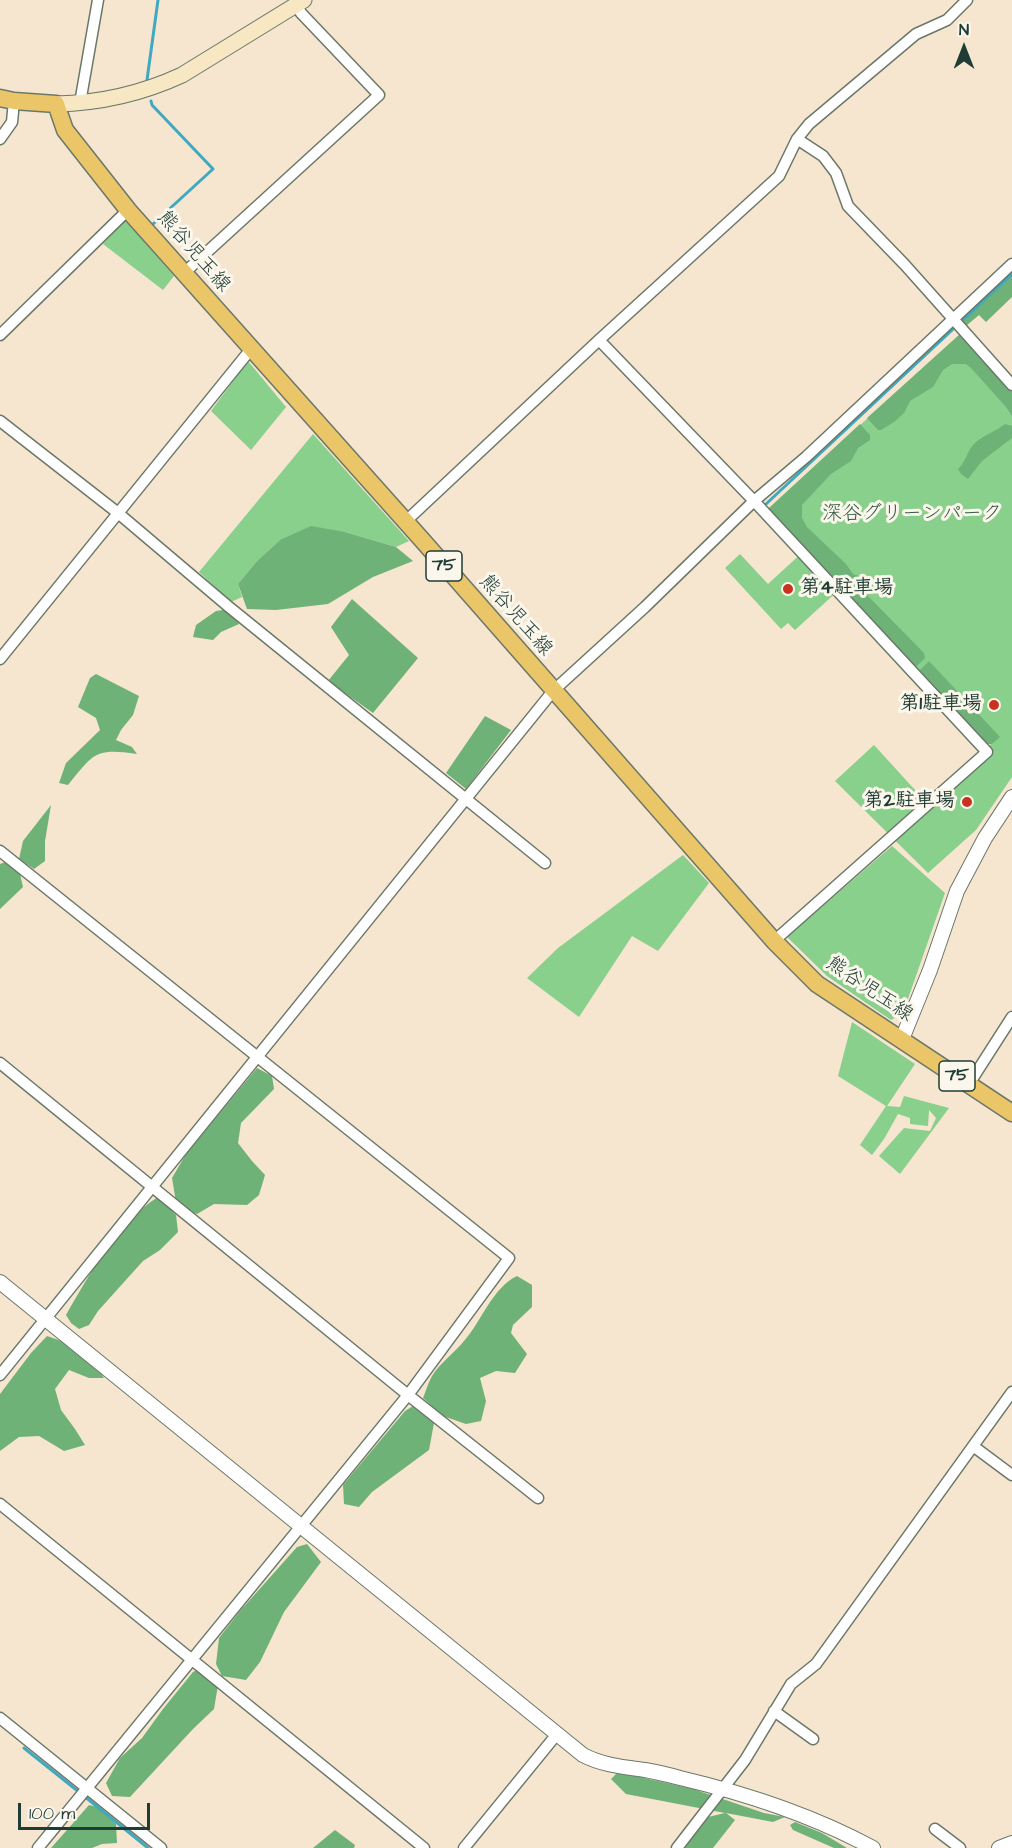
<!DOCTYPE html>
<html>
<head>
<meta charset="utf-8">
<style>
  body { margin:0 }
  #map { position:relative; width:1012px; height:1848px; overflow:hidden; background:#f6e5cf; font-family:"Architects Daughter",sans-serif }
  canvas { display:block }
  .north { position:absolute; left:934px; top:18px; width:60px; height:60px; -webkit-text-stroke:4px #fbf7ec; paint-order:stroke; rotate:0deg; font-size:16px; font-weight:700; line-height:24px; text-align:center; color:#1f3d34 }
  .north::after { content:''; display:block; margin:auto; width:21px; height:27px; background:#1f3d34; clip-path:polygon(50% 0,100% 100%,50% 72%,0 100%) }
  .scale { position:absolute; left:18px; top:1803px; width:132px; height:27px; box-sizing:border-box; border:3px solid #1f3d34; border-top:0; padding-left:8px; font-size:18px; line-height:21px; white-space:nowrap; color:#1f3d34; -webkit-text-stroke:4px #fbf7ec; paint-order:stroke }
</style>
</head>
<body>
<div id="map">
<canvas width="1012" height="1848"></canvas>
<div class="north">N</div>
<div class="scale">100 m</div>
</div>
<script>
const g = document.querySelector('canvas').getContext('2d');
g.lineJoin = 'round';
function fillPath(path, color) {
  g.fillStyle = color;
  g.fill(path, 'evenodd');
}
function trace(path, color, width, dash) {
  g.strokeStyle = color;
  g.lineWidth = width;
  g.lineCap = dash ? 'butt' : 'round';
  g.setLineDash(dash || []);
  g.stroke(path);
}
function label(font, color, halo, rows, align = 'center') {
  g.font = font + ' "Architects Daughter","Klee One",sans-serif';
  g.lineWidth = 6;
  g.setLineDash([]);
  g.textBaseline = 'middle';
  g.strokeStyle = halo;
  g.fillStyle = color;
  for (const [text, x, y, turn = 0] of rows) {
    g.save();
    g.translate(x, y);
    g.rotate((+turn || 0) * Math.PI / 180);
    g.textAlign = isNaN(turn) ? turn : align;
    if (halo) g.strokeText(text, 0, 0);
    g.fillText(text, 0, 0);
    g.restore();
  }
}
const green = new Path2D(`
  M125,220l49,56 -11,14 -60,-46z
  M959,335l53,57v385l-36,53 -48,43 -93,-92 39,-36 52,57 65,-58h-4l-147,-155 -45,41 -7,-7 -7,6 -56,-61 15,-14 28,30 37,-34 -37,-41z
  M248,361l38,46 -35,43 -40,-39z
  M313,434l96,107 -13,6 -51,-15 -65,8 -23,21 -19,23 4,13 -11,5 -32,-30z
  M892,846l53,47 -42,120 -12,7 -64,-44 -40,-39z
  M683,855l26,28 -51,68 -26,-15 -53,81 -52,-39 31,-30z
  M852,1022l63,42 -28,42 13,1 4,-11 45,12 -49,66 -21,-18 25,-28 26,3 6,-13 -7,-8 -1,16 -18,-2v-6l-12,-4 -14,25 -12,16 -12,-10 26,-39 -48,-30z`);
const forest = new Path2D(`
  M1012,274v23l-26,25 -7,-7 -13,11 -4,-5z
  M959,335l53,57v24l-6,-9 -34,-38 -6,-5h-14l-9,6 -10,17 -23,14 -6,12 -10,9 -13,8h-3l-11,-12z
  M860,424l10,11v5l-12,8 -7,13 -20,13 -29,31v13l5,9 39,37 7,10 9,3 1,14 61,62 1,5 -8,8h-4l-145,-157z
  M1005,424l7,2v12l-30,23 -14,18 -7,-5 -3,-5c7,-6 9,-17 15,-24 8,-9 22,-13 32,-21z
  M311,526l34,6 51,15 17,14 -40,16 -45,27 -52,6 -29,-1 -9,-25 19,-23 23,-21z
  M352,599l66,59 -45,55 -45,-32 21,-26 -18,-28z
  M223,610l9,4 7,10 -18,8 -8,8 -20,-3 3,-12 20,-14z
  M929,661l71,76 -8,7h-5l-68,-71 1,-3z
  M96,674l43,22 -6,19 -12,15 -5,10 16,7 5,7c-42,-6 -43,-1 -69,31l-9,-2 7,-20 34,-33 -4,-12 -18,-11 12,-29z
  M485,716l26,14 -45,59 -20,-16z
  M51,805l-6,36v20l-11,8 -15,-10 4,-18z
  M8,861l12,13 3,13 -23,22v-45z
  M257,1068l15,8 2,13 -33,34 -3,20 14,18 13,14 -6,20 -12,10 -33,-1 -17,10 -13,-4 -8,-8 -4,-24 14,-24z
  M158,1197l18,18 2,17 -18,18 -17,11 -45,50 -9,14 -10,4 -8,-6 -5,-8c23,-40 52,-93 92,-118z
  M517,1276l15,9v22l-19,18 -2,8 16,21 -12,19 -19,-2 -16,7 6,23 -5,20 -15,3 -23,-8 -20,-18c3,-7 5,-15 9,-22 8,-13 22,-23 32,-35 17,-19 29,-54 53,-65z
  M47,1336l23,8 22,17 12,17h-15l-20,-8 -14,19 6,21 14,19 10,16 -21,6 -25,-15 -20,1 -19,14v-57l31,-41z
  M413,1406l9,1 12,16 -5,27 -57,42 -13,15 -15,-3 -1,-19 62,-74z
  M307,1544l14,18 -37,50 -24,50 -14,18 -24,-4 -6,-12 3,-26 21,-27 57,-64z
  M202,1667l16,18 -4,24 -21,20 -63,68 -18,-1 -6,-13 14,-25 22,-20 21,-29 30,-37z
  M618,1772l75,17 71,24 21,4 -12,5 -47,-9 9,7 -22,28h-32l27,-31 17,-4 -99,-19 -15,-15z
  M89,1805l8,2 19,17 1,19 -15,1 -10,4h-41z
  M795,1822l27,11 25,15h-13l-41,-18 -3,-5z
  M335,1830l20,15 -1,3h-41z`);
const stream = new Path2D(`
  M147,80l11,-80
  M151,101l1,4 61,64 -60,55
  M766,504l246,-230
  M24,1748l55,44
  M84,1796l64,52`);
const minor = new Path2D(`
  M80,103l18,-103
  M0,139l12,-17 2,-21
  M797,139l26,17 13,17 12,33 57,59 107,120
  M183,274l196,-179 -78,-82 -5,-8
  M0,335l128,-125
  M599,340l155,161 233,251 -213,189
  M0,421l118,92 111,94 316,256
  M405,522l194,-182 180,-164 18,-37 12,-15 107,-90 31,-14 20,-20
  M0,659l251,-310
  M0,851l509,407 -101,137 -370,453
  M0,1063l408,332 130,103
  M969,1084l43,-67
  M0,1375l553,-684 92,-84 109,-106 52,-44 206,-193
  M973,1446l39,29
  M0,1504l424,344
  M774,1711l39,28
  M0,1718l161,130
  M935,1829l25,19
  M464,1848l93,-114
  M677,1848l68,-88 46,-76 25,-20 196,-272`);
const tertiary = new Path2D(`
  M902,1039l28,-69 27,-79 28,-53 27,-41
  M0,1282l583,473c19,10 40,12 62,15 12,2 24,5 35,8 68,16 132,37 193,70
  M999,1848l13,-5`);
const secondary = new Path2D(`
  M56,104c45,-1 85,-10 126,-29l122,-75`);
const primary = new Path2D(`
  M0,98l14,3 42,3 9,26 63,80 295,331 351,400 43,43 195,129`);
const markers = [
  [788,589,6,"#c8321e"],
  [994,705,6,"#c8321e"],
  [967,802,6,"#c8321e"]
];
const shields = [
  [444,566,36],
  [957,1076,36]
];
const shieldNames = [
  ["75",444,566],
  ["75",957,1076]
];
const streetNames = [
  ["熊谷児玉線",193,252,49],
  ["熊谷児玉線",515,616,49],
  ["熊谷児玉線",869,990,34]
];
const parkNames = [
  ["深谷グリーンパーク",912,515]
];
const poiNames = [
  ["第4駐車場",800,589,"left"],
  ["第1駐車場",982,705],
  ["第2駐車場",955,802]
];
fillPath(green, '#88d08b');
fillPath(forest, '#6eb277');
trace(stream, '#3fa9bf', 3);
trace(minor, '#6a786a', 13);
trace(tertiary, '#6a786a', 16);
trace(secondary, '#6a786a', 17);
trace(primary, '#6a786a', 19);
trace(minor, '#fff', 10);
trace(tertiary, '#fff', 14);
trace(secondary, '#f7e8c3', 15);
trace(primary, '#ebc669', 16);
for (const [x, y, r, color] of markers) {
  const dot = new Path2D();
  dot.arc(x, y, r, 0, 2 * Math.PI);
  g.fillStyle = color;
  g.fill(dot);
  trace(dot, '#fbf7ec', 2);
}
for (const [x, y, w] of shields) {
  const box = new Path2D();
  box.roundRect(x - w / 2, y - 15, w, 30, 4.5);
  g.fillStyle = '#fbf7ec';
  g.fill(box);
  trace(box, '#1f3d34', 1.5);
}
label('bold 18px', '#1f3d34', null, shieldNames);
label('20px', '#1f3d34', '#fbf7ec', streetNames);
label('20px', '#345a45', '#fbf7ec', parkNames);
label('bold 20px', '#1f3d34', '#fbf7ec', poiNames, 'right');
</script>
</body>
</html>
